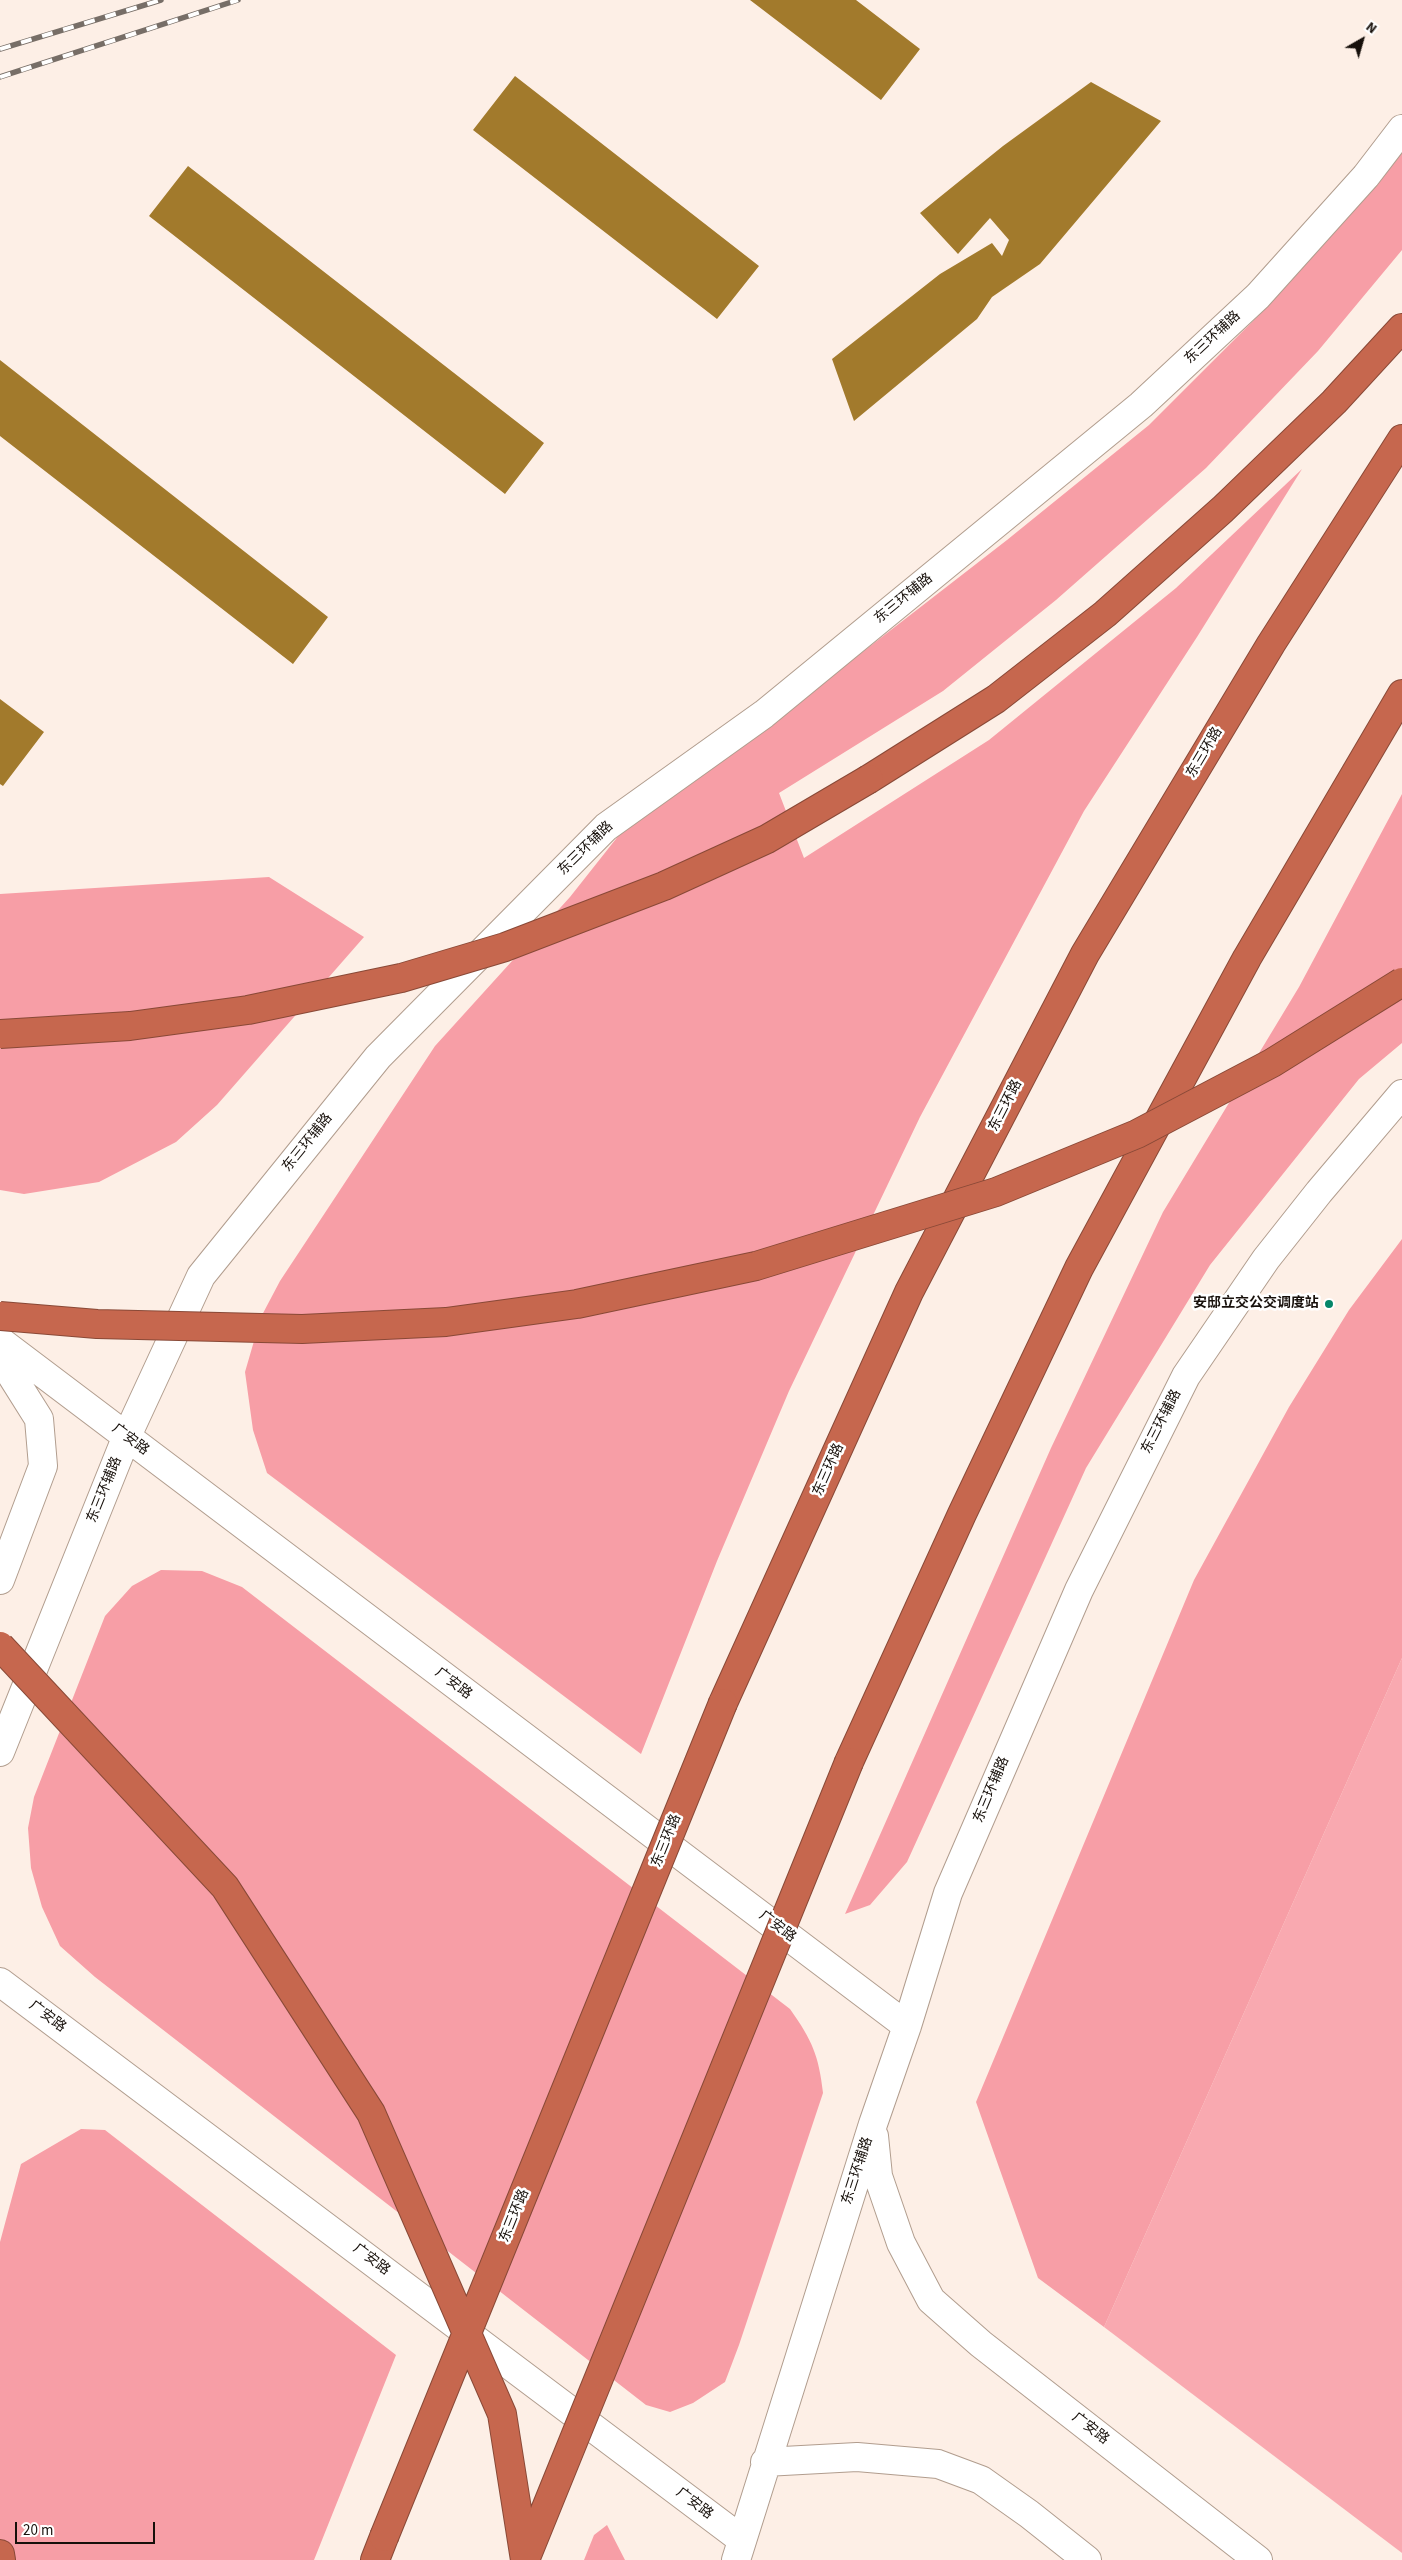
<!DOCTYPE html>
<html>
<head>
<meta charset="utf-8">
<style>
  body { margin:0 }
  #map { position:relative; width:1402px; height:2560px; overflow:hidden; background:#fdefe6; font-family:"Source Sans 3",sans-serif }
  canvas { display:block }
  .north { position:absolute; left:1337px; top:15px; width:50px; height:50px; -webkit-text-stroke:4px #fff; paint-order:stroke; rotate:38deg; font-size:14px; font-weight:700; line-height:20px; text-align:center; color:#17100b }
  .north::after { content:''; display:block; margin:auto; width:18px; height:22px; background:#17100b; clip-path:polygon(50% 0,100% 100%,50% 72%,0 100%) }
  .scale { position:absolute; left:15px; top:2522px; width:140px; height:22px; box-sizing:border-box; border:2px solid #17100b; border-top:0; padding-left:6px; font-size:15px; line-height:18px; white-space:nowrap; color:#17100b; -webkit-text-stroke:4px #fff; paint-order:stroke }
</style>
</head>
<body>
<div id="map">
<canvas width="1402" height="2560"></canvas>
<div class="north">N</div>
<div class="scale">20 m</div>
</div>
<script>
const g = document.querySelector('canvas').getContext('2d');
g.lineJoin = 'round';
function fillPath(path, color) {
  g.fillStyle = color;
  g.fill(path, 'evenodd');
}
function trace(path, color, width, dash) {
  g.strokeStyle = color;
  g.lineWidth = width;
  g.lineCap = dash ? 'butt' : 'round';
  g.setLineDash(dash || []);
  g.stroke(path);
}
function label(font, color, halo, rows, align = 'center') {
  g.font = font + ' "Source Sans 3","Noto Sans SC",sans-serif';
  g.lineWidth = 5;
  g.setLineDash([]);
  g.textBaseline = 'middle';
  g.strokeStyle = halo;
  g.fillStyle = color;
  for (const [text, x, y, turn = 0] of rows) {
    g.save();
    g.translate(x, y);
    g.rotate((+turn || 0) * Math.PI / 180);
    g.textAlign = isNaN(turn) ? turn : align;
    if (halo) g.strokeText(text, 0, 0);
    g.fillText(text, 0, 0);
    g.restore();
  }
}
const green = new Path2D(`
  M1402,1658v895l-298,-226z`);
const forest = new Path2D(`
  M1402,143v107l-84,101 -112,117 -150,132 -113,91 -164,102 25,65 185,-118 187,-152 126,-119 -105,168 -113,174 -164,306 -131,274 -72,170 -76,193 -374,-281 -14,-43 -8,-58 16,-55 19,-36 155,-235 135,-149 53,-67 117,-83 267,-207 142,-115 121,-121z
  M1402,794v249l-43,36 -149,186 -124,203 -179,394 -37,43 -25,9 206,-466 112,-236 136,-225z
  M269,877l95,60 -147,168 -41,37 -77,40 -75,12 -24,-4v-296z
  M1402,1239v419l-298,669 -66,-49 -62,-176 218,-522 95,-173 60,-97z
  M161,1570l41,1 40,16 548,422c22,31 29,47 33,84l-84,252 -14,37 -32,21 -23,9 -24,-7 -551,-428 -35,-31 -18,-39 -11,-39 -3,-40 6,-31 71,-181 27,-30z
  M81,2129l24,1 291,225 -82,205h-314v-318l21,-78z
  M607,2525l18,35h-41l10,-25z`);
const building = new Path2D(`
  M750,0h106l64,49 -39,51z
  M515,76l244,190 -42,53 -244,-189z
  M1091,82l70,39 -121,143 -48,33 -15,22 -123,102 -22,-62 108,-85 52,-31 10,13 7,-16 -19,-22 -32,36 -38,-41 83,-67z
  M188,166l356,277 -39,51 -356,-278z
  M0,360l328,257 -35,47 -293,-228z
  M0,699l44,33 -41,54 -3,-2z`);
const secondary = new Path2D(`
  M0,1341l907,685
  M0,1357l39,62 4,47 -43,114
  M0,1752l126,-314 75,-162 177,-219 228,-230 158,-113 377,-309 117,-109 108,-120 36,-47
  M0,1982l741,557
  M874,2136l4,40 23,67 30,57 50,44 277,216
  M765,2462l92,-5 81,7 43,16 48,34 58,46
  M736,2560l137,-436 34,-98 41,-133 131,-303 107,-214 80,-117 53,-67 83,-98`);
const highway = new Path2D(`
  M869,779l127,-80 109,-85 118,-105 111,-107 68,-74
  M723,1703l186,-411 176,-338 186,-310 131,-205
  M849,1762l113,-248 117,-246 168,-310 155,-264
  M0,2554l1,6
  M375,2560l9,-23`);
const rail = new Path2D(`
  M0,49l161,-49
  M0,77l238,-77`);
const highwayBridge = new Path2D(`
  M0,1034l130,-8 118,-16 153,-32 104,-31 159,-61 103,-47 102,-60
  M0,1316l97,8 205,5 144,-7 131,-18 179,-38 240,-74 141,-58 135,-71 130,-81
  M0,1646l225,241 146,226 131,301 23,146
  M384,2537l339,-834
  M525,2560l324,-798`);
const markers = [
  [1329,1304,5,"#058669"]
];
const streetNames = [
  ["东三环辅路",1213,338,-43],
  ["东三环辅路",904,599,-39],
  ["东三环路",1205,753,-59],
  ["东三环辅路",586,849,-44],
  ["东三环路",1006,1106,-63],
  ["东三环辅路",308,1143,-51],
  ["东三环辅路",1162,1422,-63],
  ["广安路",130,1440,37],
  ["东三环路",829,1470,-66],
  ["东三环辅路",105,1490,-68],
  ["广安路",453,1684,37],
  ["东三环辅路",992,1790,-67],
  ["东三环路",667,1841,-68],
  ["广安路",777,1927,37],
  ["广安路",47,2017,37],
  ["东三环辅路",858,2171,-72],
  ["东三环路",515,2216,-68],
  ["广安路",371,2260,37],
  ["广安路",1090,2429,38],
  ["广安路",694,2504,37]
];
const poiNames = [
  ["安邸立交公交调度站",1319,1304]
];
fillPath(green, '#f9a9b0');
fillPath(forest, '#f79ea6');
fillPath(building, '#a27a2c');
trace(secondary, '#b19d8e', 30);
trace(highway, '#894937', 30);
trace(secondary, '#fff', 28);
trace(highway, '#c6674e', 28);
trace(rail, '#776e67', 5.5);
trace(rail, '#fff', 4, [11]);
trace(highwayBridge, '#894937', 30, []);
trace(highwayBridge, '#c6674e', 28);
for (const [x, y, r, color] of markers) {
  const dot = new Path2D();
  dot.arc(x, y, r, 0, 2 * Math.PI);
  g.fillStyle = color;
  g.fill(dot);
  trace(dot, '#fff', 2);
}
label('14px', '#17100b', '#fff', streetNames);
label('bold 14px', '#17100b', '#fff', poiNames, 'right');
</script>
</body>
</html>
